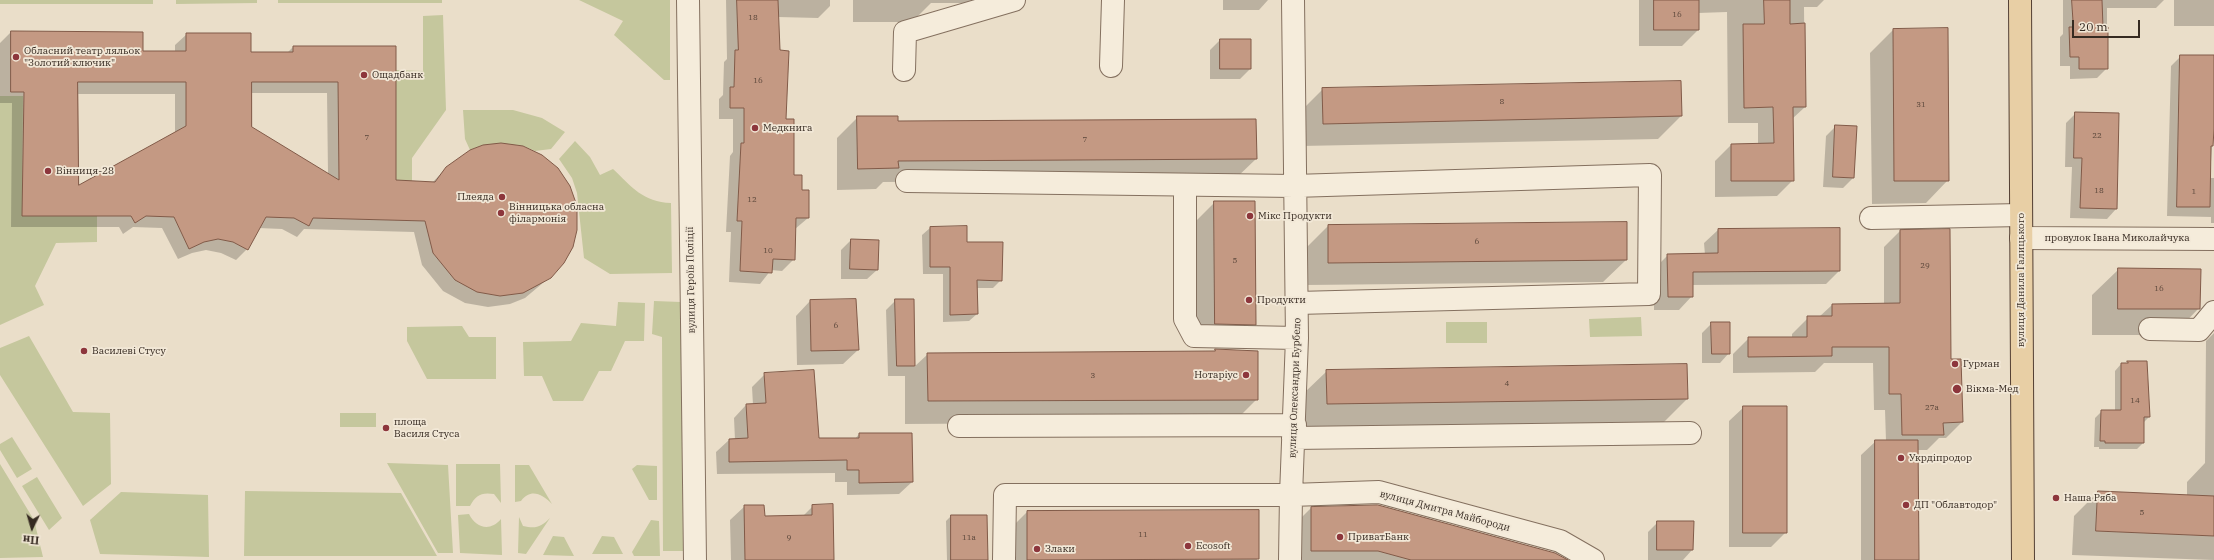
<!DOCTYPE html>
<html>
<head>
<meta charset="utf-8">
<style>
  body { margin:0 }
  #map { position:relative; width:2214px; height:560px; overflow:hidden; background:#eadec9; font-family:"IBM Plex Serif",serif }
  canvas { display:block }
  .north { position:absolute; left:12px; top:508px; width:40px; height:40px; -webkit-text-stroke:3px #f2e8d7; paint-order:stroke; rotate:185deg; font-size:11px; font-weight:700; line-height:16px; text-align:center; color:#362a21 }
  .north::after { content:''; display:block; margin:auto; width:14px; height:18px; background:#362a21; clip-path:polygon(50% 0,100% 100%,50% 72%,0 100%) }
  .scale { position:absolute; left:2072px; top:20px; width:68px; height:18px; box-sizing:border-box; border:2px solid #362a21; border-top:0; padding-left:5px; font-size:12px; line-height:14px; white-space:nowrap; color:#362a21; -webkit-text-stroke:3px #f2e8d7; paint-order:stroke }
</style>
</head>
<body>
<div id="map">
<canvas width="2214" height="560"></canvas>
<div class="north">Пн</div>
<div class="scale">20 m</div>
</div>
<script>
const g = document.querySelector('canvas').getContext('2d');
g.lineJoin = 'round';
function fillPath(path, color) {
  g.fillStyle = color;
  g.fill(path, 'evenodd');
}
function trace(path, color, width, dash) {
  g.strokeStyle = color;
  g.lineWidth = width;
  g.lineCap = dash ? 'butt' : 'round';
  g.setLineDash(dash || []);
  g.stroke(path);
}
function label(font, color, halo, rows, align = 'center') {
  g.font = font + ' "IBM Plex Serif",serif';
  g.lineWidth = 3.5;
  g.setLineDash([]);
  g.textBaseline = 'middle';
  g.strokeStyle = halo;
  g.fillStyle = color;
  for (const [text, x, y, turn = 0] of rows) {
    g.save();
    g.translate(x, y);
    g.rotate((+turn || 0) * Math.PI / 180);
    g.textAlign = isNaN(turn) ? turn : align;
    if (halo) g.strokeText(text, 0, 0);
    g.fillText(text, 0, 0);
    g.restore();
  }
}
const green = new Path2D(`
  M0,0h153v4h-153z
  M176,0h81v3l-81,1z
  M278,0h164v3h-164z
  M579,0h91v80h-6l-50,-45 9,-14z
  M443,15l3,95 -34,48v23h-16v-111l27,1v-55z
  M0,96h23l-1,120h75v26l-41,1 -21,43 9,19 -44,20z
  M463,110h50l29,8 23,14 -14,17 -16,2 -12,-5 -40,-1 -13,5 -5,-11z
  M575,141l15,16 10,18 13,-6c19,18 30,33 58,34l1,70 -62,1 -26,-16 -7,-65 -5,-15 -13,-19z
  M654,301l27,1 2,249h-20l-1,-214 -10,-3z
  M618,302l27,1 -1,38h-19l-14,30h-12l-16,30h-30l-11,-25h-18l-1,-34 48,-1 10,-18 35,3z
  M1641,317l1,19 -52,1 -1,-18z
  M1446,322h41v21h-41z
  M462,326l7,11h27v42h-69l-20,-38v-14z
  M29,336l44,76 37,1 1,71 -28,22 -83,-131v-27z
  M340,413h36v14h-36z
  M12,437l20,32 -15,9 -17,-28v-6z
  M387,463l61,2 5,88h-15z
  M0,464l34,56 9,37 -43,1z
  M456,464h44l1,39 -7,-9c-13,-2 -18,1 -24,12h-14z
  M515,465h14l23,39c-10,-10 -21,-16 -31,-3l-6,1z
  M637,465l20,1v34h-8l-17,-31z
  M37,477l25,41 -13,12 -27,-44z
  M245,491l156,2 36,63h-193z
  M121,492l87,3 1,62 -109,-3 -10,-34z
  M469,514c7,14 21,18 32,5l1,36 -42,-2 -2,-38z
  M519,517l4,9c13,3 18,1 27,-8l-24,36 -8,-1z
  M651,520l8,1 1,35h-26l-2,-4z
  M553,536l11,1 10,19 -31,-1z
  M602,536l12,1 9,17h-31z`);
const shadow = new Path2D(`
  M726,0h104v6l-12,12 -40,-1 7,103 8,56 8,15 7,27 -13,11 -1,30 -12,12 -11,-1 -11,14 -31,-2 2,-50h-5l4,-76 3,-4v-33h-14v-20l4,-4 1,-33 3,-3z
  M853,0h123l-4,3h-41l-19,19h-59z
  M1223,0h45l-9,10h-36z
  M1639,0h185l-7,7h-13l1,100 -13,12 1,61 -16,16 -62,1v-36l16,-16 27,-1v-21h-30l-1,-111 -29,1v17l-16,16h-43z
  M2063,0h101l-8,8h-49v60l-10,10 -27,1v-13h-10v-29l3,-3z
  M2174,0h40v26h-40z
  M1947,29l1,151 -22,23 -54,1 -2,-151 23,-23z
  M11,32l131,20h33v-7l12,-11 63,18 37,1 6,-6h102v134l37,2 14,-15 104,109 -25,21 -15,6 -22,3 -23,-4 -22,-12 -21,-26 -8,-33 -110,-3 -7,8 -15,-8 -24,-1 -11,21 -11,11 -15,-7 -15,-3 -14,3 -14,6 -16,-31 -29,-1 -10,7 -4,-7h-108l1,-124h-12v-60zM251,93h76l1,81 -77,-46zM77,94h98v39l-97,53z
  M1220,40l30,29 -10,10h-30v-29z
  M2181,56h33v55l-4,67h4v45h-3v-6l-44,-1 4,-150z
  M1323,89l358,27 -23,23 -357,7 -1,-34z
  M2076,113l42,1 -2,95 -9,10 -37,-1 2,-51h-7l1,-44z
  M858,117l39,5 359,37 -22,21 -351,2 -7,7 -39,1v-52z
  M1836,126l17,52 -10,10 -20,-1 3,-51z
  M1215,202l40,122 -23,23 -39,-1 -1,-121z
  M1328,226l298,34 -23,22 -297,3 -1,-36z
  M966,227v16h36l-1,37 -8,8h-17l1,26 -8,7 -26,1v-48h-20l-1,-39 8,-7z
  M1718,230l121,41 -13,13 -134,1v11l-13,14h-25v-41l14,-14h37l-1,-12z
  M1949,230l1,130 12,62 -16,16h-7l-12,12h-10l1,110h-57v-105l15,-14h10l-1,-31h-11l-1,-47h-49l-9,9 -82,1v-19l16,-16h43v-4l16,-16 11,-1 13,-12h52v-58l16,-16z
  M851,240l26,30 -10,9h-26v-29z
  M2119,269l80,39 -26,27h-81v-40z
  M856,300l2,50 -15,14 -46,1 -1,-49 14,-15z
  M896,300h17l1,67 14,-13 285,-2 3,-2 41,49 -23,23 -329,2v-48h-17l-2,-66z
  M1712,323l17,30 -9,10h-18v-30z
  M2214,333v227l-142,-5 2,-39 24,-24 89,4v-14l18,-19 1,-122z
  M2121,364l28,23v30l-6,6v20l-6,6h-38v-2h-5l1,-29 7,-7h13v-40z
  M1327,371l360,28 -23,23 -360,5v-34z
  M765,374l53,65h37l4,-5 53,48 -13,12 -52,1v-13h-12v-9l-118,1 -1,-22 13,-12h6l-1,-22 12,-13h7l-1,-18z
  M1744,407l42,125 -15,15h-42v-126z
  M745,506l19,11h38l11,-11 20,54h-102l-1,-40z
  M1311,508l239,52h-255v-36z
  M1258,511l-1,49h-252l-1,-25 23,-23z
  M951,516h35l1,44h-40l-1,-39z
  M1658,522l34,28 -9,10h-35v-28z`);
const building = new Path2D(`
  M737,0h41l2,50 9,1 -3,68h8v56h8v15h7v28h-13l-1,42 -22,-1 -1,14 -32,-2 2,-50h-5l4,-78h3v-35h-14v-21h4l1,-37h3z
  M1654,0h45v30h-45z
  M1764,0h26v24l15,-1 1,84h-13l1,74h-63v-37l43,-1 -1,-36 -29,1 -1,-84h21z
  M2072,0h30l1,27h5v42h-29v-12h-9l-1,-30h4z
  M1948,28l1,153h-55l-1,-152z
  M11,31l132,1v19h43v-18h65v19h42v-6h103v134l39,2 11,-15 24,-17 13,-5 18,-2 22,3 19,9 16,13 12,18 7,20v24l-4,17 -9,16 -13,15 -28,15 -23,3 -23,-4 -22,-12 -22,-27 -8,-32 -112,-3 -4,8 -15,-8 -28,-1 -18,33 -15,-8 -15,-3 -14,3 -15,7 -15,-32 -28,-1 -11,7 -4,-7h-109l2,-124h-13zM78,82h108v44l-107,59zM252,82h86l1,98 -87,-53z
  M1220,39h31v30h-31z
  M2180,55h34v74l-1,17h-2l-1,61h-33z
  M1681,81l1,35 -359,8 -1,-36z
  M2075,112l44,1 -2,96 -37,-1 2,-50h-8z
  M857,116h41v5l358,-2 1,40 -359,2 1,7 -41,1z
  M1835,125l22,1 -3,52 -21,-1z
  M1214,201h41l1,124 -41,-1z
  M1627,222v38l-299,3v-38z
  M967,226v16h36l-1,39 -25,-1 1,34 -28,1v-48h-20v-40z
  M1840,228v43l-147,1v25h-25l-1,-43 51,-1v-24z
  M1950,229l1,130h10l2,63 -20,1 1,12h-42l-1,-41h-12v-47h-57v9l-84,1v-20h59v-21h25v-12l68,-1v-73z
  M851,239l28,1 -1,30 -28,-1z
  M2118,268l83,1 -1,40h-82z
  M856,299l3,51 -48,1 -1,-51z
  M895,299h19l1,67h-18z
  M1711,322h19v32h-18z
  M1215,349l43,2v49l-330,1 -1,-48 288,-2z
  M2127,361h20l3,56h-6v26h-39v-2h-5l1,-31h20v-47h7z
  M1687,364l1,35 -361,5 -1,-34z
  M814,370l5,68h40v-5h53l1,49 -54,1v-13h-12v-10l-118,2v-23l19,-1 -2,-34 20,-1 -2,-30z
  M1743,406h44v127h-44z
  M1875,440h43l1,120h-44z
  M2098,491l116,5v40l-118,-5z
  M833,504l1,56h-89l-1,-55h20l1,11 47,-1v-10z
  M1378,505l177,48 13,7h-157l-33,-9h-67v-44z
  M1259,510v49l-232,1v-49z
  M951,515h36l1,45h-37z
  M1657,521h37l-1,29h-36z`);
const minor = new Path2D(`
  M688,0l7,560
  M1111,66l2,-66
  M904,70l1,-38 109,-32
  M907,181l387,5 356,-11 -1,119 -352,9
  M1185,185v134l9,17 103,2
  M1871,218l150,-3
  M2021,238l193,1
  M2150,329l49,1 15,-18
  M959,426l336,-1
  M1293,438l397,-5
  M1004,560l1,-65h286l88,-3 181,49 33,19
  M1290,560l1,-65 6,-157 -4,-338`);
const major = new Path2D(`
  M2020,0l3,560`);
const markers = [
  [16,57,4,"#8d363c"],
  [364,75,4,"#8d363c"],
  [755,128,4,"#8d363c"],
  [48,171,4,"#8d363c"],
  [502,197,4,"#8d363c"],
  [501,213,4,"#8d363c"],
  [1250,216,4,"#8d363c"],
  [1249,300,4,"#8d363c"],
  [84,351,4,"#8d363c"],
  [1955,364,4,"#8d363c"],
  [1246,375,4,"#8d363c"],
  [1957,389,5,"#8d363c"],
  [386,428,4,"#8d363c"],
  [1901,458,4,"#8d363c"],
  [2056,498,4,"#8d363c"],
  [1906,505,4,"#8d363c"],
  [1340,537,4,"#8d363c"],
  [1188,546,4,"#8d363c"],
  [1037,549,4,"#8d363c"]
];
const numberNames = [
  ["16",1677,15],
  ["18",753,18],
  ["16",758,81],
  ["8",1502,102],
  ["31",1921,105],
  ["22",2097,136],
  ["7",367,138],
  ["7",1085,140],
  ["18",2099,191],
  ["1",2194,192],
  ["12",752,200],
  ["6",1477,242],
  ["10",768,251],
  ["5",1235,261],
  ["29",1925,266],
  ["16",2159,289],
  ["6",836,326],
  ["3",1093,376],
  ["4",1507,384],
  ["14",2135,401],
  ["27а",1932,408],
  ["5",2142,513],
  ["11",1143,535],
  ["9",789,538],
  ["11а",969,538]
];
const poiNames = [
  ["Обласний театр ляльок",24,51],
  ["\"Золотий ключик\"",24,63],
  ["Ощадбанк",372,75],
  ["Медкнига",763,128],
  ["Вінниця-28",56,171],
  ["Плеяда",494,197,"right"],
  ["Вінницька обласна",509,207],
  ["філармонія",509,219],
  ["Мікс Продукти",1258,216],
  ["Продукти",1257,300],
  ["Василеві Стусу",92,351],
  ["Гурман",1963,364],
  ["Нотаріус",1238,375,"right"],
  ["Вікма-Мед",1966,389],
  ["площа",394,422],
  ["Василя Стуса",394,434],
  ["Укрдіпродор",1909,458],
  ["Наша Ряба",2064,498],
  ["ДП \"Облавтодор\"",1914,505],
  ["ПриватБанк",1348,537],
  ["Ecosoft",1196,546],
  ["Злаки",1045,549]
];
const streetNames = [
  ["провулок Івана Миколайчука",2117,238],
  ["вулиця Героїв Поліції",691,280,-91],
  ["вулиця Данила Галицького",2021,280,-90],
  ["вулиця Олександри Бурбело",1295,388,-88],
  ["вулиця Дмитра Майбороди",1445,511,15]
];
fillPath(green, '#c5c79d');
fillPath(shadow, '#0003');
fillPath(building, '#c49983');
trace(building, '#815a48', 1);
trace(minor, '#84705f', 24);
trace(major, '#533f33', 24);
trace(minor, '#f5ecdb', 22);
trace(major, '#e8cfa5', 22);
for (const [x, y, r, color] of markers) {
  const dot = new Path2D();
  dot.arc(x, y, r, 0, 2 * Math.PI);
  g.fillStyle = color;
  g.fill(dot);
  trace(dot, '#f2e8d7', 1.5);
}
label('8px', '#5a463a', null, numberNames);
label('10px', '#362a21', '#f2e8d7', poiNames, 'left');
label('10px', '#362a21', '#f2e8d7', streetNames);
</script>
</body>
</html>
